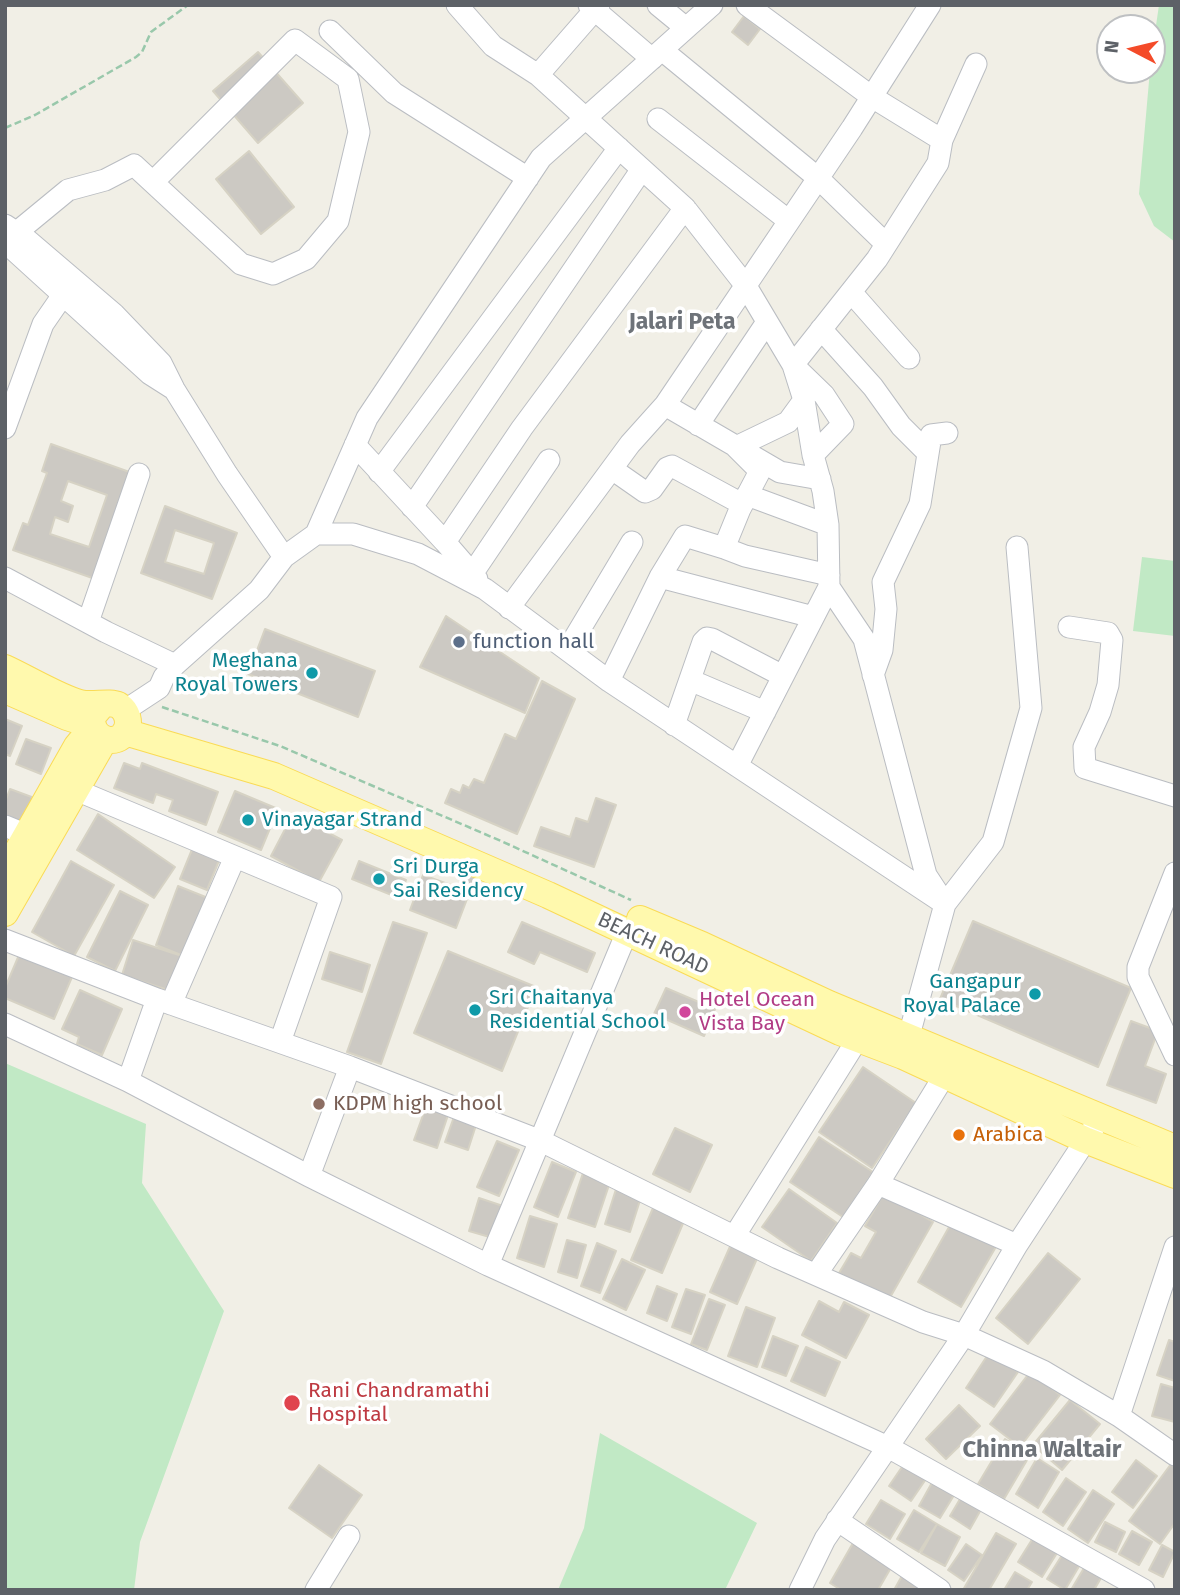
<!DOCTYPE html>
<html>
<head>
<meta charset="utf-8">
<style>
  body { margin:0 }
  #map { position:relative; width:1180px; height:1595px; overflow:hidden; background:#f1efe6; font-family:"Fira Sans",sans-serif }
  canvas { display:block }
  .frame { position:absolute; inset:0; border:7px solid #5d6167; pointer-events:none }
  .north { position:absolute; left:1096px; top:14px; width:70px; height:70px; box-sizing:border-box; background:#fff; border:2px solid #bec0c2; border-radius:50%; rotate:277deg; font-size:19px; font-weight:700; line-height:28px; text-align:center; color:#5d6167 }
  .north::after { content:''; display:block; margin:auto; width:24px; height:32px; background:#f44b29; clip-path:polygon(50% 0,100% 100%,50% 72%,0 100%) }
</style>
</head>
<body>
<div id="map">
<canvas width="1180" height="1595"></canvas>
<div class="frame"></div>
<div class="north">N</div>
</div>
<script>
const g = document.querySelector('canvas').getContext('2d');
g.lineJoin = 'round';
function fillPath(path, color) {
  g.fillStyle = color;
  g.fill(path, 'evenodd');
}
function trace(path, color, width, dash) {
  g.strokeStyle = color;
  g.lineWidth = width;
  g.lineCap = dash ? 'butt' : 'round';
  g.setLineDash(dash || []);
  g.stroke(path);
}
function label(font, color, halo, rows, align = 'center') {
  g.font = font + ' "Fira Sans",sans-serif';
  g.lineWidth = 7;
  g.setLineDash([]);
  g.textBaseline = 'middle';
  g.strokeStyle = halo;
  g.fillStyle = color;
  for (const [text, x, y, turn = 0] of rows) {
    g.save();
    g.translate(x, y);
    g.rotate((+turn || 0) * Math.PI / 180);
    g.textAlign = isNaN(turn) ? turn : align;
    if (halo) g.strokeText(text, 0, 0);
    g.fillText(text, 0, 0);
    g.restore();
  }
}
const green = new Path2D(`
  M1159,5h16v237l-21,-16 -15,-32 11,-124h2v-17z
  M1142,557l33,4v75l-42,-5z
  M5,1063l141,61 -4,59 82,128 -84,231 -6,48h-129z
  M600,1433l157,90 -32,67h-167l26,-62z`);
const building = new Path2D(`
  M744,16l16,13 -12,16 -16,-13z
  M258,52l45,51 -45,40 -45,-52z
  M249,151l45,56 -33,27 -45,-55z
  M51,444l84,30 -37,106 -85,-30 10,-27 5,2 19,-52 -5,-2zM68,481l39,14 -18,52 -39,-13 5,-17 13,5 5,-16 -12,-5z
  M165,506l72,27 -25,66 -71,-26zM175,530l39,13 -10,31 -39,-12z
  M446,616l93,62 -14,35 -105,-46z
  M265,629l110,42 -17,46 -110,-43z
  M542,681l33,18 -58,135 -72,-31 6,-14 9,4 3,-8 6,3 5,-9 10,4 21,-49 11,5z
  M5,719l17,7 -12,30 -5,-2z
  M26,739l25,9 -10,26 -25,-10z
  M124,763l16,6 2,-6 76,29 -12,33 -37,-14 4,-11 -17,-6 -3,9 -39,-15z
  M10,789l27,10 -10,25 -22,-9v-13z
  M235,791l43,18 -17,41 -43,-18z
  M596,798l20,7 -22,62 -60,-21 7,-19 29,10 6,-19 12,4z
  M98,814l77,53 -21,31 -77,-48z
  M293,814l49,26 -23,42 -48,-26z
  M193,847l27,11 -13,32 -27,-11z
  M71,861l43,24 -40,71 -42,-24z
  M359,861l47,19 -7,18 -47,-19z
  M464,874l11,4 -19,50 -46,-18 13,-35 36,13z
  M178,886l30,12 -22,59 -30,-12z
  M120,891l28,14 -33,66 -28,-14z
  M973,921l158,67 -33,79 -158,-68z
  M393,922l34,11 -46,131 -34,-12z
  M522,922l73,31 -8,19 -47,-20 -6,12 -26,-12z
  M133,940l49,16 -11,35 -49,-16z
  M448,951l88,36 -34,84 -88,-38z
  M330,952l40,13 -8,27 -40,-13z
  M19,955l53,22 -18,42 -49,-21v-10z
  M666,988l49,21 -11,27 -50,-22z
  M80,990l42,19 -20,46 -25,-11 2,-7 -17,-8z
  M1131,1021l27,10 -13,35 21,8 -10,29 -49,-18z
  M863,1067l53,36 -44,65 -53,-36z
  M426,1107l22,8 -11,33 -23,-8z
  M455,1114l22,8 -9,28 -23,-8z
  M675,1128l37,17 -22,47 -37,-18z
  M819,1137l54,35 -30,45 -53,-35z
  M497,1141l22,9 -20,46 -22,-9z
  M552,1162l24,10 -18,45 -24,-10z
  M583,1173l27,9 -15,45 -27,-9z
  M617,1186l25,8 -12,38 -25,-8z
  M789,1189l48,34 -26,38 -49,-34z
  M884,1193l49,29 -45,79 -49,-28 12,-20 10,5 15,-26 -11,-6z
  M479,1198l24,8 -10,32 -24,-7z
  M653,1208l31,13 -22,52 -31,-13z
  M530,1216l27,8 -13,43 -27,-9z
  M953,1220l44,25 -36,62 -43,-25z
  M567,1240l19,5 -9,33 -19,-6z
  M732,1242l27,12 -22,50 -27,-12z
  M597,1243l19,8 -16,42 -19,-7z
  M1048,1253l32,26 -52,65 -32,-26z
  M622,1259l23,11 -19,40 -23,-11z
  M657,1286l20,8 -10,27 -20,-8z
  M686,1289l19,6 -14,39 -19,-7z
  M709,1299l16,6 -18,45 -16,-6z
  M819,1301l20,11 5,-10 25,13 -23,43 -44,-23z
  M746,1307l29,11 -18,49 -29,-11z
  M773,1336l25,10 -12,30 -24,-9z
  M1169,1340l6,2v39l-18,-6z
  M806,1347l34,15 -15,34 -34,-15z
  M989,1353l29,19 -24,35 -28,-19z
  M1030,1372l30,23 -40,52 -30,-23z
  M1161,1384l14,4v34l-23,-6z
  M1070,1400l30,24 -38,46 -29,-25z
  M959,1405l21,21 -34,33 -20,-20z
  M1005,1439l25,16 -26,44 -26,-15z
  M1037,1458l22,14 -21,36 -22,-14z
  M1136,1460l21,16 -24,32 -21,-16z
  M904,1464l22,15 -15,22 -22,-15z
  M1171,1464l4,3v56l-15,21 -31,-23z
  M319,1465l43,30 -30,43 -43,-30z
  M1066,1478l20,14 -23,34 -20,-14z
  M934,1479l22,13 -16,26 -21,-12z
  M1093,1490l21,14 -26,39 -20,-14z
  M963,1494l20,12 -13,23 -20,-13z
  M881,1500l24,14 -15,25 -24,-15z
  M914,1510l23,14 -18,28 -22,-13z
  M1105,1522l20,10 -9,20 -21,-10z
  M937,1524l23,13 -15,29 -24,-13z
  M1132,1531l20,11 -13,23 -20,-11z
  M996,1533l20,11 -27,46h-26z
  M1033,1538l24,15 -15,24 -24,-15z
  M853,1543l39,23 -14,24h-37l-11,-7z
  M966,1544l16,11 -18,26 -16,-11z
  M1162,1545l13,7 -12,25 -14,-7z
  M1064,1552l17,11 -16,27 -18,-11z
  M1084,1568l17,10 -7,12h-23z
  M1015,1572l17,10 -5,8h-23z
  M903,1574l24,16h-33z`);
const path = new Path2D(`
  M5,128l30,-13 101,-58 6,-5 9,-20 37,-27
  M162,707l118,39 221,95 130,59`);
const minor = new Path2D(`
  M457,5l36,41 45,29 147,133 61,78 47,79 31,30 19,29 -30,31
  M589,5l63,54
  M658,5l28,23
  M747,5l125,92 70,43
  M330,31l64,62 134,85
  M662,50l156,128 68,66
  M538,75l61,-70
  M658,119l131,102
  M5,225l20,13 89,76 47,49 13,26 53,85 57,83
  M17,232l51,-42 37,-10 29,-15 107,99 32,10 33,-15 32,-38 21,-89 -11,-53 -53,-39 -142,142
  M5,242l145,132 22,14
  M851,292l58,66
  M821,329l52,58 28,39 27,27
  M665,405l115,67 40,7
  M698,425l69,-103
  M5,428l38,-104 20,-29
  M355,445l90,97
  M612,469l33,23 7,-3 15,-21 5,-2 70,38
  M379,472l240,-324
  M747,495l81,30
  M412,507l230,-338
  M316,534l51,-116 174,-260 171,-153
  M724,548l21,8 84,19
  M472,574l77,-114
  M660,577l153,40
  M5,578l101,54 69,33
  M477,579l-32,-37 77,-114 163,-220
  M829,587l-1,-62 -5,-34 -10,-36 -9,-55 -11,-35 84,-106 61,-96 4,-23 34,-76
  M509,608l121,-164 35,-39 187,-277 78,-123
  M88,622l51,-148
  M1069,627l39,6 4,7 -4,45 -8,27 -16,35 1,21 90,28
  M568,649l64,-107
  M873,675l9,-25 4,-41 -3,-27 37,-78 11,-69 16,-2
  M690,680l75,32
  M609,681l51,-104 25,-41 39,12 16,-39 20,-38 -24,-24 52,-25 16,-22
  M124,711l35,-23 5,-11 11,-12 84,-75 25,-33 32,-23h37l65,20 67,35 124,92 336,223 -40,146
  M674,725l29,-83 4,-4 5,1 71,37
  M737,766l92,-179 35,52 62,236 19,29 48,-62 38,-134 -14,-161
  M76,790l255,107 -51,145
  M5,826l22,9
  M1175,873l-37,94v10l37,78
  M5,940l152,59 193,68 191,74 237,117 145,64 41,13 79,36 76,45 56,39
  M171,1004l64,-147
  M5,1024l123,57 181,95 179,89 400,182 256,143
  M128,1081l29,-82
  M309,1176l41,-109
  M878,1184l139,61
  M735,1235l117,-187
  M488,1265l139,-333
  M817,1273l61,-89 60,-98
  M1119,1416l56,-169
  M837,1520l103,70
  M316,1590l33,-54
  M800,1590l25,-51 139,-204 53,-90 76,-116`);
const major = new Path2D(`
  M5,668c20,9 55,30 75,35 11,3 30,-2 38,2 7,4 10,11 10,18 -2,25 -37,22 -36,-6l10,-12
  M5,690l62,27 25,8
  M125,732l149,44 274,119 292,137 63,24 182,84 90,35
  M5,873l72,-127 15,-18
  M5,913l100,-174
  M640,919l62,26 127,59 346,144`);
const markers = [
  [459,642,7,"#5c6f8a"],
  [312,673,7,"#0f9aa8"],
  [248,820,7,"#0f9aa8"],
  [379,879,7,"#0f9aa8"],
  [1035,994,7,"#0f9aa8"],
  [475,1010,7,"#0f9aa8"],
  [685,1012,7,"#d1479c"],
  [319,1104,7,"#8d6e63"],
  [959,1135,7,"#e8710a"],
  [292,1403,9,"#e0444e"]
];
const serviceNames = [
  ["function hall",473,642]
];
const cultureNames = [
  ["Meghana",298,661,"right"],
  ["Royal Towers",298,685,"right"],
  ["Vinayagar Strand",262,820],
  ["Sri Durga",393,867],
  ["Sai Residency",393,891],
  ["Gangapur",1021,982,"right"],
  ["Royal Palace",1021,1006,"right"],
  ["Sri Chaitanya",489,998],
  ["Residential School",489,1022]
];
const streetNames = [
  ["BEACH ROAD",653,944,25]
];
const hotelNames = [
  ["Hotel Ocean",699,1000],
  ["Vista Bay",699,1024]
];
const educationNames = [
  ["KDPM high school",333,1104]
];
const foodNames = [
  ["Arabica",973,1135]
];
const healthNames = [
  ["Rani Chandramathi",308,1391],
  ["Hospital",308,1415]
];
const neighbourhoodNames = [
  ["Jalari Peta",682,323]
];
const quarterNames = [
  ["Chinna Waltair",1042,1450]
];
fillPath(green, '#c1e9c5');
fillPath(building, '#ccc9c3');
trace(building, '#d6d2c4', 2);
trace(minor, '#babdc2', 23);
trace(major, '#fadb56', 28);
trace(path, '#99c8ab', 2.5, [7, 3.5]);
trace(minor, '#fff', 21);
trace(major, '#fff9ad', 26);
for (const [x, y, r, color] of markers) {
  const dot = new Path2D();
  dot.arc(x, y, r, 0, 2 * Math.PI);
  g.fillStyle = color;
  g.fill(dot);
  trace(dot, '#fff', 2.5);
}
label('21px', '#4e5e75', '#fff', serviceNames, 'left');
label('21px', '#0d838f', '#fff', cultureNames, 'left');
label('21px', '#5d6167', '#fff', streetNames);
label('21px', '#b23c85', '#fff', hotelNames, 'left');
label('21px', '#785e54', '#fff', educationNames, 'left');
label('21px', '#c56008', '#fff', foodNames, 'left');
label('21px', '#be3a42', '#fff', healthNames, 'left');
label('bold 23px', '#6e7379', '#fff', neighbourhoodNames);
label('bold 24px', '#6e7379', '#fff', quarterNames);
</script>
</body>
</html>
